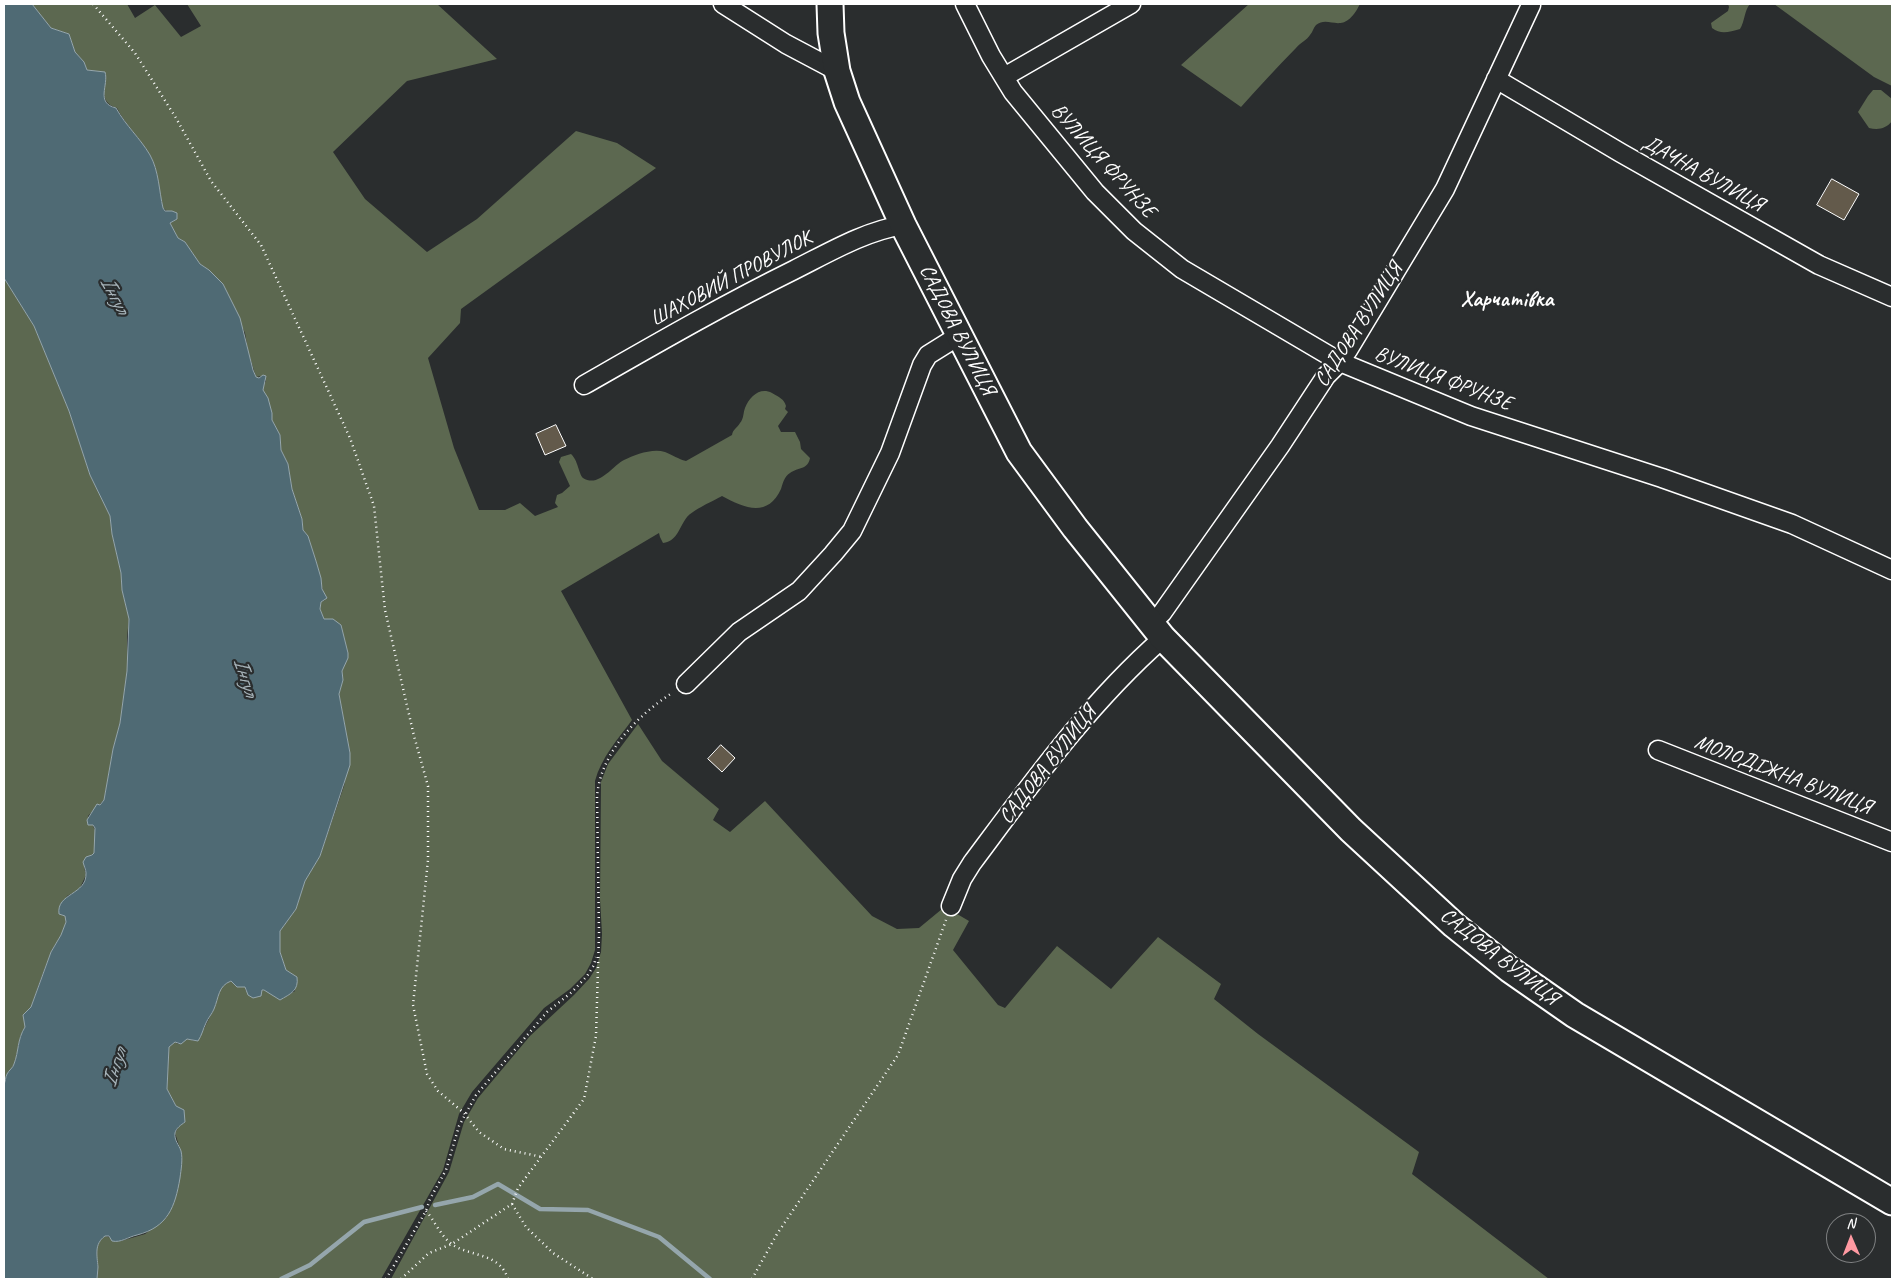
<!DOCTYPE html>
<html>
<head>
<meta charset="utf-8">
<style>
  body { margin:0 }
  #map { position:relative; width:1896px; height:1283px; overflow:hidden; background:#2a2d2e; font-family:Caveat,sans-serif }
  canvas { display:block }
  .frame { position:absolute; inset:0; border:5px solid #fff; pointer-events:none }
  .north { position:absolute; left:1826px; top:1213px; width:50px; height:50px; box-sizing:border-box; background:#2a2d2e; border:1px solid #7f8182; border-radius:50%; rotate:359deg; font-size:14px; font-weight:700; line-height:20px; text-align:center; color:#fff }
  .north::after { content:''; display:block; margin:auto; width:18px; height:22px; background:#ff9aa2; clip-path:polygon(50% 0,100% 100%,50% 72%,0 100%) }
</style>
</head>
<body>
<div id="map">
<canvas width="1896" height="1283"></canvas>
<div class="frame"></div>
<div class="north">N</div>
</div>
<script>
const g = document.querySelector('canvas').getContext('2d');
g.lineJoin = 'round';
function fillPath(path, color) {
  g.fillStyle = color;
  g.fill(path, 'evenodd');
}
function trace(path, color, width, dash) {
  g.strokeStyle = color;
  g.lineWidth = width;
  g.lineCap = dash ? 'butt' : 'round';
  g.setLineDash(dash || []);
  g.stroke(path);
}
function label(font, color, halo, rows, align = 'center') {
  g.font = font + ' Caveat,sans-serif';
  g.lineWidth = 4.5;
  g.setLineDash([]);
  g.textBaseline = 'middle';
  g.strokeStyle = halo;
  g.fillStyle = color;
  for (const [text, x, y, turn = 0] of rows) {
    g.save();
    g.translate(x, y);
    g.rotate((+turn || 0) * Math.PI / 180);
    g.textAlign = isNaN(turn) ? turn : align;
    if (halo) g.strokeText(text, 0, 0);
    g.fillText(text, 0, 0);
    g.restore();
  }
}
const green = new Path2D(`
  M32,4h95l8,14 20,-13 26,32 20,-11 -14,-22h250l60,55 -90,22 -74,71 32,47 62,53 50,-33 99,-88 41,12 39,25 -195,141 -1,14 -32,35 26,90 25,62h26l15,-7 15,13 23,-9 -3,-4 2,-8 5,-2 8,-7 -11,-24 2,-5 10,-3c7,6 8,21 12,24 16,10 29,-12 41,-18 11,-5 28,-12 41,-8 8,3 13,7 21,9l46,-26c1,-6 5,-7 8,-12 4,-5 3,-10 5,-15 5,-12 15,-21 27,-15 7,4 12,6 14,13l-1,3 3,3 -10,14 3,6h14l5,10 1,7 9,9c-2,12 -12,9 -20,15 -6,4 -7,10 -9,16 -13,29 -37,19 -59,7 -9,5 -29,14 -35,21 -8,10 -9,24 -24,26l-3,-6 -1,-4 -98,58 71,129c-14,19 -31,38 -37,61v169l-4,13 -6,11 -15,15 -26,19 -72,84 -13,22 -16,56 -62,109h-284c0,-4 1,-8 1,-12 -1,-12 -4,-23 7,-31l16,5 24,-7 22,-17 14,-65 -6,-19 4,-7 6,-4 -18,-33 2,-42 6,-5 3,2 9,-5 9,2c5,-4 13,-23 17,-30 5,-11 5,-32 21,-29l1,3 10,2 1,4 21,-1 13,10 15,-9 -4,-17 -5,-4 -6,-18v-21l16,-22 9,-28 15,-25 24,-70 6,-33 -11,-59 4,-14 -1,-9 6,-18 -7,-28 -17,-6 -4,-10 1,-7 4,-2 -9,-39 -8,-25 -5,-6 -1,-11 -10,-30 -4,-25 -7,-14 -1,-15 -8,-15v-7l-9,-23v-4l3,-5 -4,-5 -6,1 -8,-26 -3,-18 -22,-49 -14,-14 -9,-6 -15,-22 -7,-4 -8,-15 7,-4 -14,-11c-4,-17 -4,-37 -13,-53 -10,-17 -24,-29 -33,-47 -17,-5 -13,-18 -11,-32l-19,-6 -3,-8 -9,-10 -6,-18 -18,-6z
  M1249,4h111c-17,34 -30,10 -44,21 -3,3 -3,7 -6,10 -3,5 -10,8 -14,13 -19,19 -37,39 -55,59l-60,-42z
  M1728,4h22c-6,7 -5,17 -10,25 -11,3 -19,6 -28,-1l-1,-5 17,-12 1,-4z
  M1774,4h118v82l-18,-9z
  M1873,90h8l11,9v22c-6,8 -14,9 -23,7l-11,-16 10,-16z
  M4,278l30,48 35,85 21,64 20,41 2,18 9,39 1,17 7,29 -2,18v34l-7,52 -7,26 -9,51 -16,16 8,16 -2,21 -4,3 -6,11 2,8 -7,15 -12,6 -5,19 4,1c1,15 -11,26 -16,39 -7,17 -13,35 -19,52 -10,9 -5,9 -6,20 -8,12 -6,24 -11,37 -1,4 -5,6 -7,10 -2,4 -1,7 -3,10z
  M638,724l24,37 57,48 -6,11 17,12 35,-31 107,115 25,13 22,-1 23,-19 10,2 17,10 -16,29 45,55 7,3 52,-62 54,43 47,-52 63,47 -7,15 44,35 161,118 -7,22 137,105h-1158l58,-107 15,-50 14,-24 52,-62 44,-41 15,-16 7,-11 5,-16 1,-18 -2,-35 1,-117 7,-18z`);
const water = new Path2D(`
  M4,4h28l19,24 18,6 6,18 9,10 3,8 18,2c4,13 -10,31 11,36 10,18 24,30 34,47 9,16 9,36 13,53l2,3h7l5,2v6l-7,4 8,15 7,4 15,22 9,6 14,14 17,34 13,52 3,7 3,1 4,-3 3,1 -3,14 5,8 4,15v7l8,15 1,15 7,14 4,25 10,30 1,11 5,6 8,25 5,17 1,11 5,9 -6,4 -1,7 4,10h9l8,6 7,28v5l-6,13 1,9 -4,14 11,59v12l-30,91 -15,25 -9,28 -16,22v21l6,18 11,7c2,14 -7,17 -17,23l-16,-10h-2l-1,6 -8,2 -5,-3 -3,-8h-8l-6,-6c-13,5 -12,16 -17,28 -2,5 -6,9 -8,14 -3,6 -4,12 -8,18l-11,-2 -6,5 -6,-2 -6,5 -2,42 9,17 8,4 1,12c-4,3 -9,6 -10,11 -1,7 4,12 6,18 2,8 0,19 -1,27 -5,29 -12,49 -43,57 -9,2 -16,8 -25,6l-3,-5h-4c-11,8 -8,19 -7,31 0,4 -1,8 -1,12h-93v-195c2,-3 1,-6 3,-10 2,-4 6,-6 7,-10 5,-13 3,-24 11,-37l-2,-12 8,-8 20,-55 10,-17 5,-13 -1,-6 -6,-2c-3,-21 28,-19 27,-41 0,-3 -2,-7 -3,-11l3,-5 6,-2 2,-2 1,-25 -2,-3h-5l-1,-5 10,-16 3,1 4,-5 9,-51 7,-26 7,-52 2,-52 -7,-29 -1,-17 -9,-39 -2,-18 -20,-41 -21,-64 -35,-85 -30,-48z`);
const stream = new Path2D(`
  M435,1205l38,-8 25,-13 42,25 48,1 71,27 51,42
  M281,1279l29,-14 54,-43 58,-15`);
const building = new Path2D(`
  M1832,179l27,15 -15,26 -27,-15z
  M556,425l10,21 -21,9 -9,-21z
  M721,745l14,13 -13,14 -14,-13z`);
const path = new Path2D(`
  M93,4l42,49 41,65 35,63 50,64 89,193 24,68 11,104 29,126 14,50v74l-15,145 14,69 11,17 26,22 15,19 25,17 38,8
  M512,1204l14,23 27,26 40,26
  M426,1211c9,10 15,26 27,34 19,12 47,8 55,34
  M386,1279l40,-68 4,-12 16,-29 13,-44 17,-31 71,-83 25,-20 15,-16 7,-11 2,-8
  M401,1279l28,-26 23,-9 60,-40 6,-16 66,-89 12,-63 3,-103 -2,-137c4,-44 40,-80 75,-103
  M752,1279l25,-45 121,-179 48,-135`);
const street = new Path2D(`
  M723,4l63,40 51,27
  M965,4l26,52 22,36 82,100 39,39 48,38 158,93 131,54 191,62 130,46 100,46
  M1004,77l127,-73
  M1496,79l125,74 198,112 73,32
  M584,385c70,-40 139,-80 210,-115 34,-17 71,-39 109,-45
  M1151,624l11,-11 118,-167 46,-70 14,-14 8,-12 97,-161 86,-184
  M686,684l53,-52 60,-41 34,-37 19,-23 38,-78 32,-88 6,-10 32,-20
  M1658,750l234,92
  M951,906l11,-27 10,-16c59,-79 116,-159 191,-225`);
const secondary = new Path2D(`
  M830,4l1,29 6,38 10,31 56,123 116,227 56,76 88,110 188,192 103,95 55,44 66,46 317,187`);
const streetNames = [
  ["ВУЛИЦЯ ФРУНЗЕ",1103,161,48],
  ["ДАЧНА ВУЛИЦЯ",1703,174,29],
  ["ШАХОВИЙ ПРОВУЛОК",731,279,-28],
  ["САДОВА ВУЛИЦЯ",1359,325,-57],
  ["САДОВА ВУЛИЦЯ",957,330,63],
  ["ВУЛИЦЯ ФРУНЗЕ",1443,379,21],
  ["САДОВА ВУЛИЦЯ",1048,765,-52],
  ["МОЛОДІЖНА ВУЛИЦЯ",1783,775,21],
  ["САДОВА ВУЛИЦЯ",1499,957,38]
];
const waterNames = [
  ["Інгул",114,295,62],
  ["Інгул",245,677,73],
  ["Інгул",115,1068,-72]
];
const neighbourhoodNames = [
  ["Харчатівка",1507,300]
];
fillPath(green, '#5c6850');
fillPath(water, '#4f6a74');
trace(water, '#95a6ac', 1);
trace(stream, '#95a6ac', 4.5);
fillPath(building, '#635a4b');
trace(building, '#fff', 1);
trace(street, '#fff', 21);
trace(secondary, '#fff', 29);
trace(path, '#fff', 2.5, [1, 4]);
trace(street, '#2a2d2e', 18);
trace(secondary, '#2a2d2e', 25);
label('21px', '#fff', '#2a2d2e', streetNames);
label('italic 22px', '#a7b4ba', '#2a2d2e', waterNames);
label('bold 22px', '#fff', '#2a2d2e', neighbourhoodNames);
</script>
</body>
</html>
